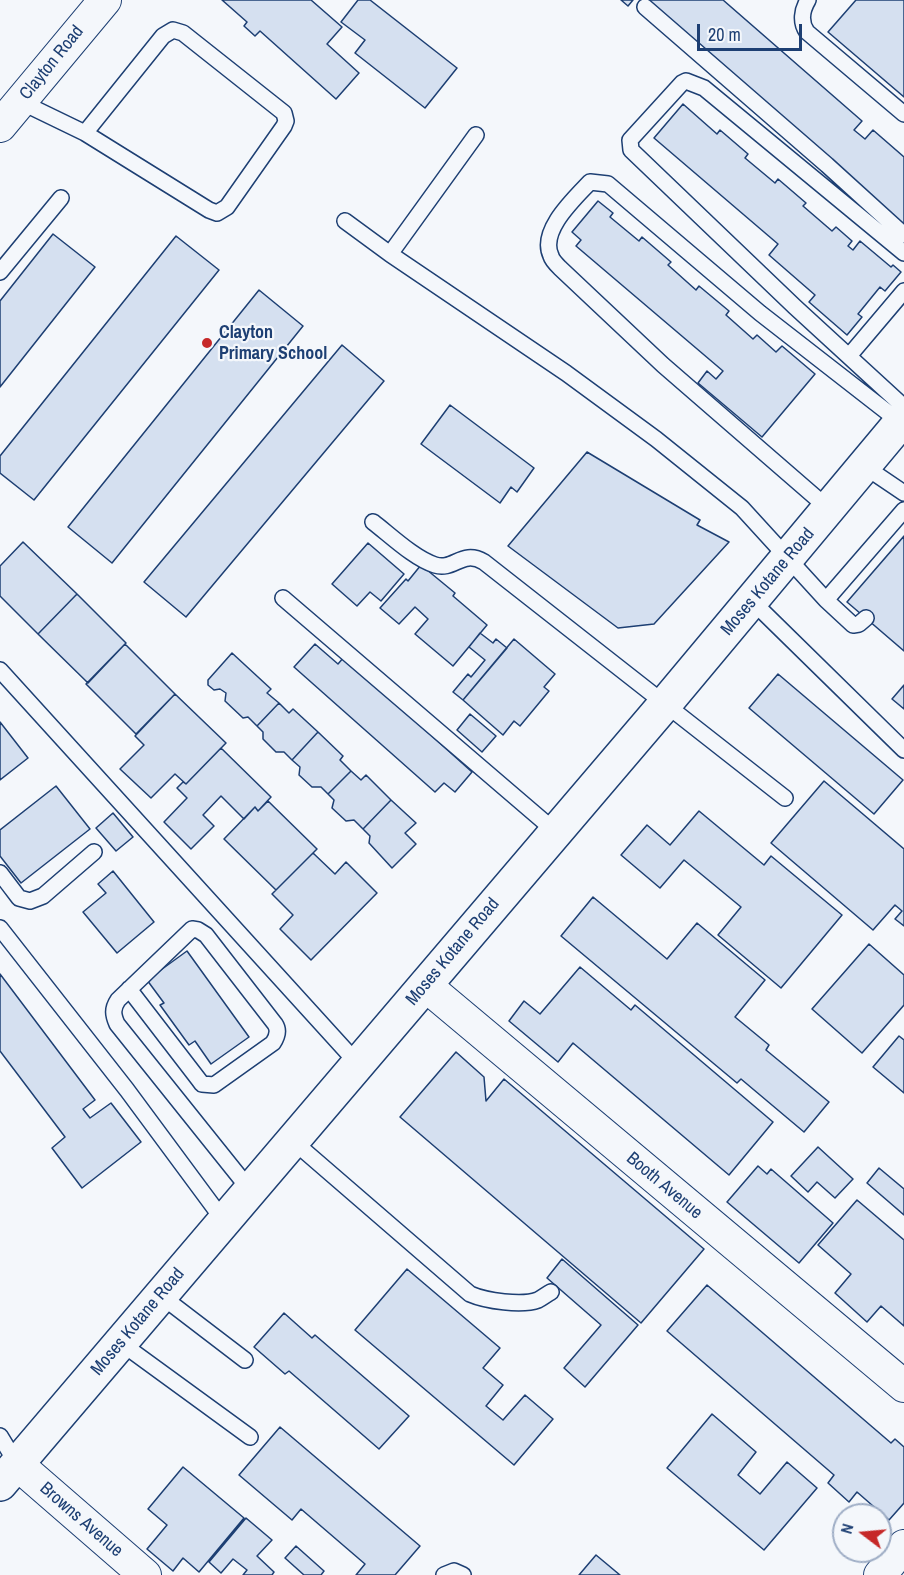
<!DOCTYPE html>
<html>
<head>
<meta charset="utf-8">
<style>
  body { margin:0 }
  #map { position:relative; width:904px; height:1575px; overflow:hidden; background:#f4f7fb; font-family:"Archivo Narrow",sans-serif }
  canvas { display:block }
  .north { position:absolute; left:832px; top:1503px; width:60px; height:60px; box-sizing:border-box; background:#f4f7fb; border:2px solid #9eadc5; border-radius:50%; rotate:286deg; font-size:16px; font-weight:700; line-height:24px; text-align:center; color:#1d3f73 }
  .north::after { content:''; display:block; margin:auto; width:21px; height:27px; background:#c62828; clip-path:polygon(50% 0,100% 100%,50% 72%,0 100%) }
  .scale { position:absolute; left:697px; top:24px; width:105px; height:27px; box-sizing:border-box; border:3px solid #1d3f73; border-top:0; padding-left:8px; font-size:18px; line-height:21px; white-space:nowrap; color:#1d3f73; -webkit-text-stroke:4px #f4f7fb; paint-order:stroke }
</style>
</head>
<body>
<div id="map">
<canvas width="904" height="1575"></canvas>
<div class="north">N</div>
<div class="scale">20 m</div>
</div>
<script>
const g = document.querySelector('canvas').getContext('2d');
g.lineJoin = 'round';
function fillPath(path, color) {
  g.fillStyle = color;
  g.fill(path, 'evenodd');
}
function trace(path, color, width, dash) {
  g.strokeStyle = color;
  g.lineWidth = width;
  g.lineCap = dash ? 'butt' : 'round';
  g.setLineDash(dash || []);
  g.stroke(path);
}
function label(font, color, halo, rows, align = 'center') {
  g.font = font + ' "Archivo Narrow",sans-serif';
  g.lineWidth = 4.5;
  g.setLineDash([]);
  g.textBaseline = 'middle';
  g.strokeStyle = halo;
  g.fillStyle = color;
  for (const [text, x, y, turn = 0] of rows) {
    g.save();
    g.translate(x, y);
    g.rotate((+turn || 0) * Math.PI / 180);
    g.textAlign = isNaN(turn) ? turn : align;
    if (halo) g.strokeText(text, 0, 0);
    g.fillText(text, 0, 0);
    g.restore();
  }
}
const building = new Path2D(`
  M222,0h89l31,27 -15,17 32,29 -23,26 -76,-68 -5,5 -11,-10 3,-4z
  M358,0h12l87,68 -32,40 -70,-55 10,-13 -24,-18z
  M621,0h12l-5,6z
  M644,0h79l139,121 -8,9 11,9 8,-9 31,27v69z
  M856,0h48v97l-76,-65z
  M683,104l34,30 3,-4 28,24 -3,4 30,25 3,-4 28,24 -3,3 29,25 4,-4 16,14 -4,5 5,4 7,-9 31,26 2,-2 8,7 -16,19 -5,-4 -22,27 4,3 -15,18 -38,-33 6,-7 -46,-40 9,-11 -124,-106z
  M598,201l15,12 -3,4 29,24 3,-4 29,25 -3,3 28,25 3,-4 30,25 -3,4 27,24 4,-4 19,17 6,-6 33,28 -53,63 -64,-54 9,-12 9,8 7,-8 -147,-125 5,-6 -9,-8z
  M53,234l42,33 -95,120v-86z
  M176,236l43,34 -185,230 -34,-27v-17z
  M259,290l44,36 -191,237 -44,-36z
  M342,345l42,36 -198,236 -42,-35z
  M450,405l84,63 -17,24 -6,-5 -11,16 -79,-59z
  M587,452l113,68 -3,5 32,17 -75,82 -36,4 -110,-82z
  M904,536v115l-57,-49z
  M23,542l54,52 -39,40 -38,-38v-30z
  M368,543l36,31 -23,27 -11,-9 -13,14 -25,-22z
  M421,565l34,28 -2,3 34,29 -34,41 -38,-32 13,-15 -13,-12 -16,17 -19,-16 26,-29 2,2z
  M77,594l49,49 -38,40 -50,-49z
  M480,633l13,10 3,-4 11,9 -44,52 -10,-8 15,-18 3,3 14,-17 -16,-13z
  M514,639l41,35 -11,13 5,4 -29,35 -6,-5 -11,14 -40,-35z
  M125,644l50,50 -39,40 -50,-50z
  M315,644l23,20 6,-7 128,115 -17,20 -11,-9 -9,9 -141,-125z
  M232,653l39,36 -4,4 12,10 -22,23 -9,-9 -5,1 -18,-17 1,-8 -6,-4 -6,1 -6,-5v-5z
  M778,674l125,106 -29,34 -125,-106z
  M904,685v24l-12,-10z
  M175,694l51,49 -40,41 -11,-10 -24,24 -31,-29 24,-24 -9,-9z
  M279,703l10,10 4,-4 25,23 -26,28 -8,-8h-8l-13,-13v-7l-6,-6z
  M470,714l26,22 -14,16 -25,-22z
  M0,722l28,36 -28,22z
  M318,732l25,24 -3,4 11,11 -23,23 -7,-7h-9l-13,-12 1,-8 -8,-7z
  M221,748l50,49 -13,14 -3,-4 -11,12 -23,-23 -18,19 11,11 -23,23 -27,-27 23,-24 -10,-10 6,-6 3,2z
  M351,771l10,9 5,-5 25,25 -28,29 -9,-9 -8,1 -14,-13 2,-8 -6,-6z
  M824,781l80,68v77l-9,-7 7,-8 -7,-6 -22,25 -102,-87z
  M56,786l34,43 -69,54 -21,-27v-26z
  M391,800l25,23 -11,10 11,11 -24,24 -23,-25 1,-7 -7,-7z
  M268,801l49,48 -41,41 -52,-51 31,-32 3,4z
  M699,811l65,54 7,-9 71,59 -61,73 -63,-53 23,-28 -57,-47 -24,28 -39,-33 26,-30 23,20z
  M113,813l20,24 -17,14 -20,-23z
  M313,853l22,21 11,-12 31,31 -66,67 -31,-31 13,-14 -21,-21z
  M113,871l41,51 -37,31 -34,-41 23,-19 -8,-9z
  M593,897l74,62 30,-36 68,57 -30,37 34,28 -3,5 63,52 -25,30 -63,-53 -4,4 -176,-147z
  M869,944l35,31v30l-42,48 -50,-44z
  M187,951l62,86 -38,27 -16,-23 -6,4 -29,-40 4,-2 -17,-23z
  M580,967l51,43 4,-5 138,117 -44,53 -156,-132 -15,19 -49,-41 15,-20 16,13z
  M0,974l95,126 -12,9 7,9 21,-15 30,39 -59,46 -30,-40 13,-11 -65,-86z
  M899,1036l5,4v53l-31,-26z
  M456,1052l28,25 2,24 18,-22 200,170 -63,74 -241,-206z
  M818,1147l35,32 -18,19 -18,-16 -9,10 -17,-16z
  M758,1166l9,8 4,-5 62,54 -34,40 -72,-61z
  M879,1168l25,21v26l-37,-32z
  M857,1200l47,40v86l-23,-20 -14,16 -32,-29 16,-19 -33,-29z
  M562,1259l76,66 -53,62 -21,-19 37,-43 -54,-47z
  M407,1269l93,79 -17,20 20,17 -17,21 17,14 22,-25 28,24 -39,46 -159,-135z
  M707,1285l184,158 4,-4 9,8v56l-15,17 -32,-28 -8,10 -21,-19 6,-8 -167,-144z
  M284,1313l28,25 3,-3 94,81 -30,33 -90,-78 -4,3 -31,-27z
  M712,1414l44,38 -18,23 22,19 27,-32 30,26 -53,62 -97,-82z
  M280,1427l140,119 -25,29h-39l9,-11 -64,-55 -9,11 -53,-45z
  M183,1467l61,51 -45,54 -16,-14 -10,13 -26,-22 20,-24 -19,-16z
  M246,1518l26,22 -15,16 17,16 -2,3h-29l4,-5 -14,-11 -12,14 -12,-11z
  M296,1546l28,25 -3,4h-17l-19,-17z
  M596,1555l24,20h-41z`);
const lane = new Path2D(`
  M808,0c-6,10 -8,22 -1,32l97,82
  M645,7l182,158 77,70
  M21,102l64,31 124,77 8,3 10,-6 57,-81 2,-5 -2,-8 -101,-80 -10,-3 -10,6 -78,97
  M345,221l45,33 176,119 90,66 86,69 84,92 78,-90
  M904,253l-200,-165 -18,-7 -4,2 -52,57 1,10 164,157 109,100
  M390,254l86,-119
  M0,272l61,-74
  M849,356l55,-65
  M864,466l40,27
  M829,509l-166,-144 -103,-97c-3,-3 -8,-8 -9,-12 -12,-25 23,-57 39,-74l18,2 152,129 140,109
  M373,522c17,13 42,37 62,43 19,6 27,-16 49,-3l301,236
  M283,598l273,234
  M826,600l27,25 6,-1 7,-6
  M752,601l152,149
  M0,670l358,394
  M0,873l19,25 11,3 13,-5 51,-44
  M0,928l127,162 97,131
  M129,989l70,91 3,4 12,1 59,-42c4,-6 6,-13 2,-19l-69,-89 -8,-5 -6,-1 -74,71c-6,9 -5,15 -1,24l133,166
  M293,1141l177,153c16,7 52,12 68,6 4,-2 9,-6 13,-8
  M160,1295l85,65
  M121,1343l129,94
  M0,1436l17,28
  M444,1575l10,-4 9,4`);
const street = new Path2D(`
  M0,126l105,-126
  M425,985l479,401
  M17,1464l128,111
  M880,1575l24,-29`);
const secondary = new Path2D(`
  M0,1484l665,-780 239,-286`);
const markers = [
  [207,343,6,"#c62828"]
];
const streetNames = [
  ["Clayton Road",52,63,-51],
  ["Moses Kotane Road",768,582,-50],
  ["Moses Kotane Road",453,952,-50],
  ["Booth Avenue",664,1186,40],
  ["Moses Kotane Road",138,1322,-50],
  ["Browns Avenue",81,1520,41]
];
const poiNames = [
  ["Clayton",219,333],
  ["Primary School",219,354]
];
fillPath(building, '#d5e0f0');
trace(building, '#1d3f73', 1.5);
trace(lane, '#1d3f73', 18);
trace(street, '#1d3f73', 34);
trace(secondary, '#1d3f73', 36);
trace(lane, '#f4f7fb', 15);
trace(street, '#f4f7fb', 32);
trace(secondary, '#f4f7fb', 33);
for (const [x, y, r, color] of markers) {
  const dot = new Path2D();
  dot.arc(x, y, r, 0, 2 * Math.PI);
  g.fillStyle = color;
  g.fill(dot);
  trace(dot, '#f4f7fb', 2);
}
label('18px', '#1d3f73', '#f4f7fb', streetNames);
label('bold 18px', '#1d3f73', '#f4f7fb', poiNames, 'left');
</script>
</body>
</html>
